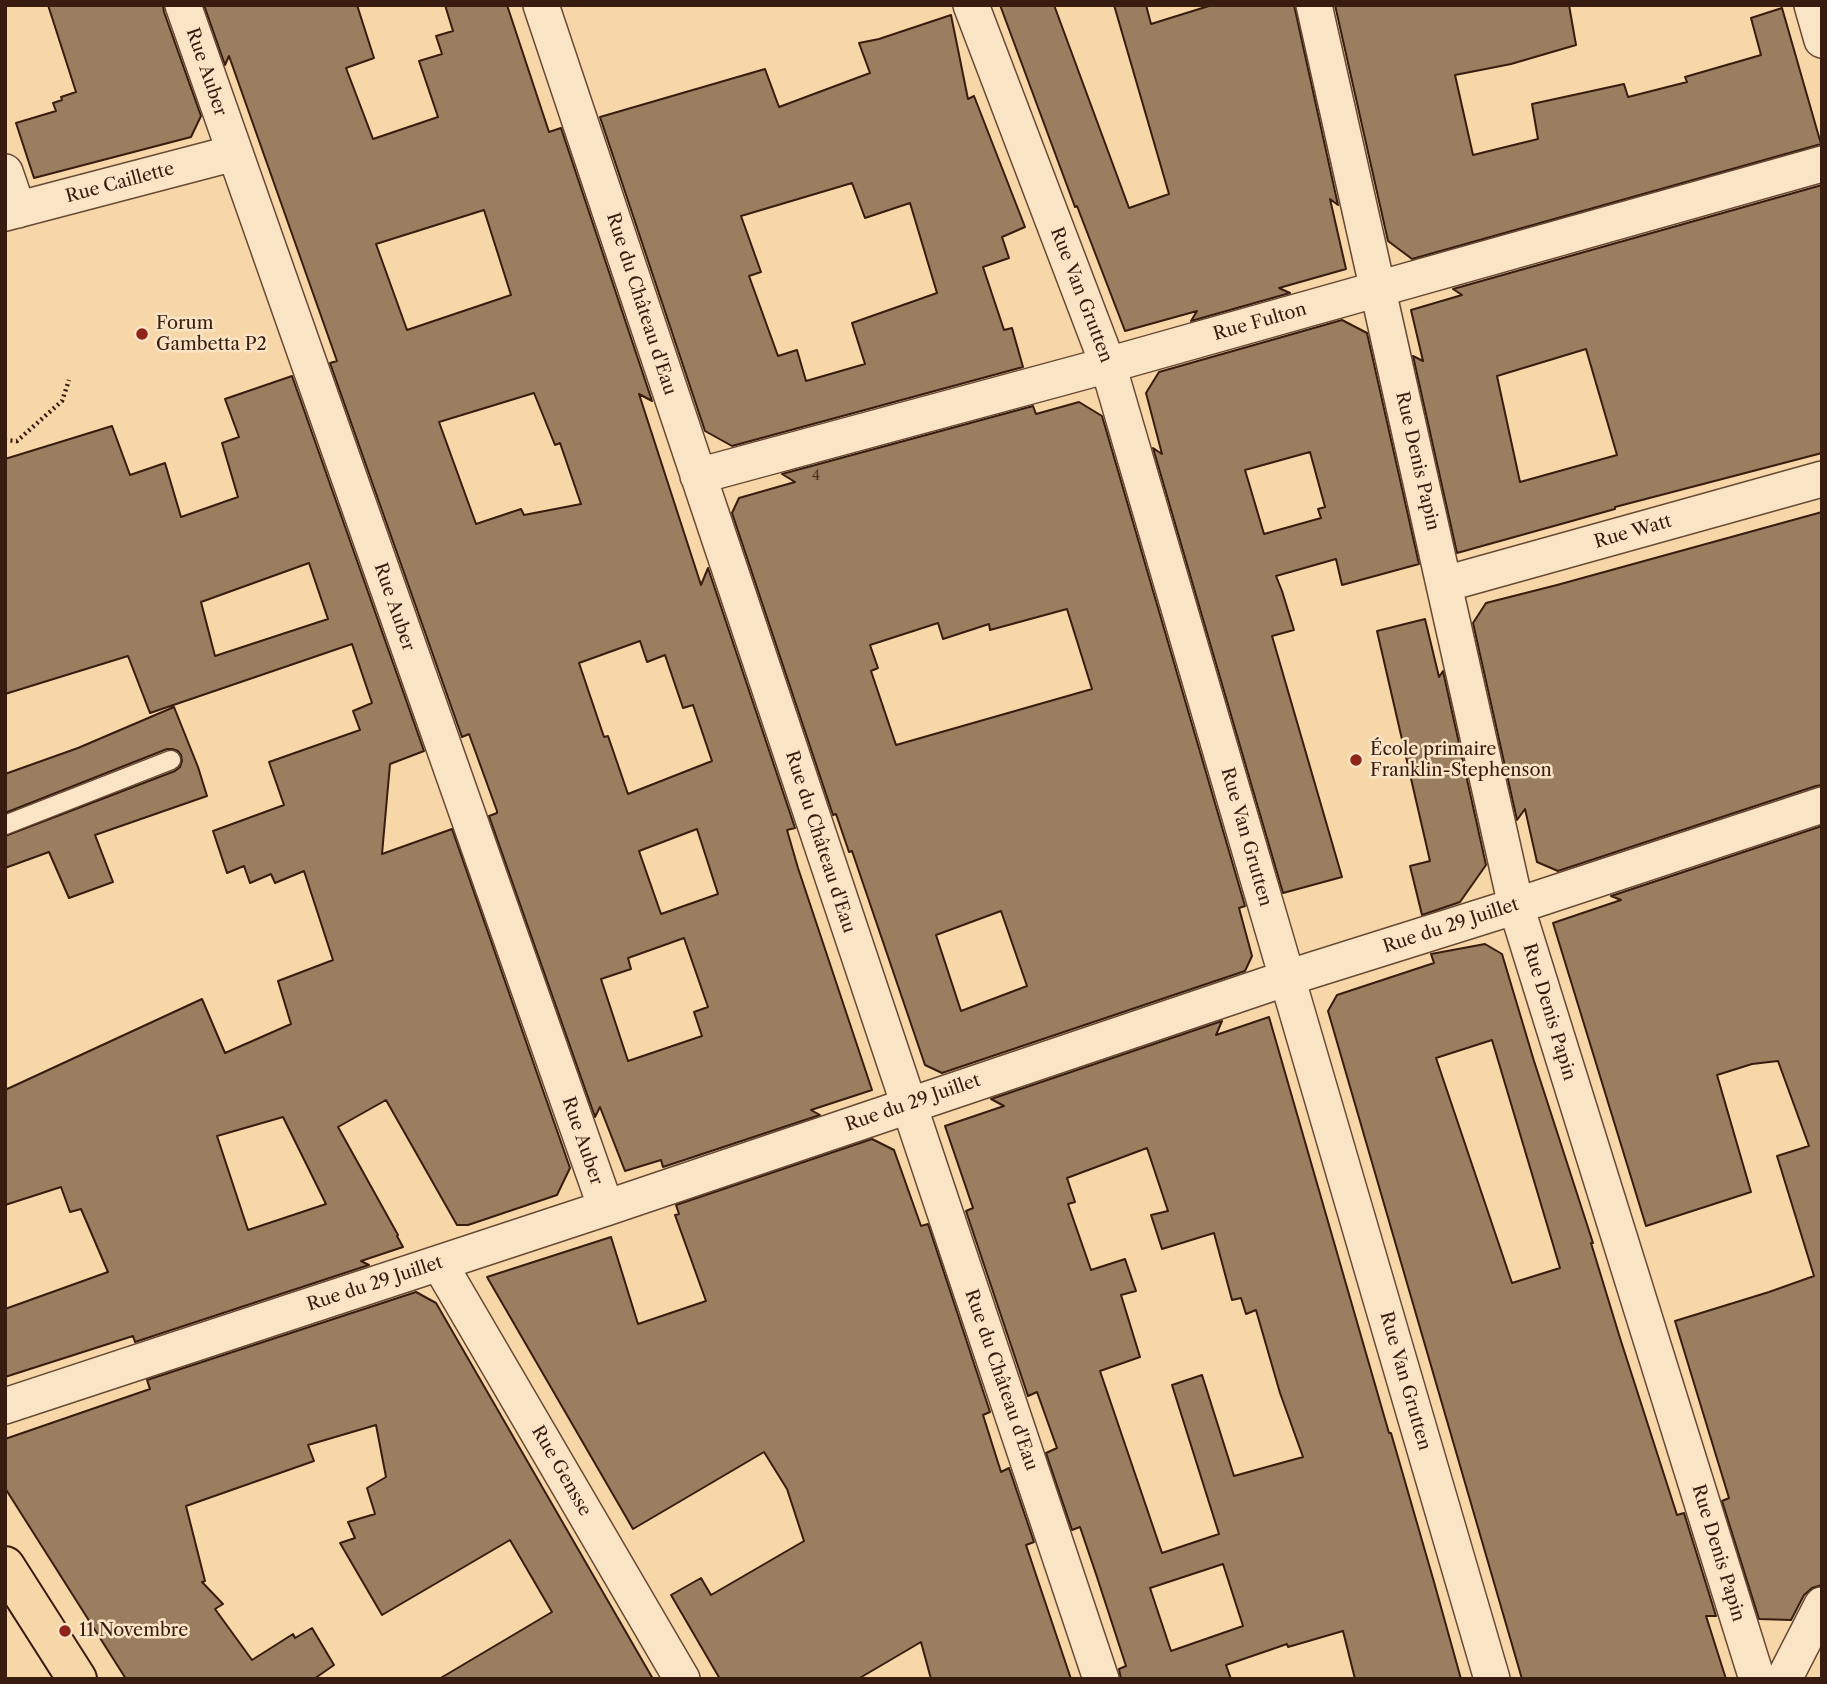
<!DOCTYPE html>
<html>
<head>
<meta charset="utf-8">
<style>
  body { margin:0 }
  #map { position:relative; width:1827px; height:1684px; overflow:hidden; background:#f7d6a8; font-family:"Libre Caslon Text",serif }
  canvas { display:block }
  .frame { position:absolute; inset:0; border:7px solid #371c0f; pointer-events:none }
</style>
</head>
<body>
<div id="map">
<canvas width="1827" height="1684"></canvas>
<div class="frame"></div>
</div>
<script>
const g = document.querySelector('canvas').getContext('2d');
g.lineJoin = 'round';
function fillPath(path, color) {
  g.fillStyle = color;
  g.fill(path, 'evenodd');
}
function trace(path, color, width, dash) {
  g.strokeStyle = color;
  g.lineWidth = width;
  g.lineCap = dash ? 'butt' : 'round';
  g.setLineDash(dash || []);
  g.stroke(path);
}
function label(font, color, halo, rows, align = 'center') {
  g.font = font + ' "Libre Caslon Text",serif';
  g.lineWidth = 5;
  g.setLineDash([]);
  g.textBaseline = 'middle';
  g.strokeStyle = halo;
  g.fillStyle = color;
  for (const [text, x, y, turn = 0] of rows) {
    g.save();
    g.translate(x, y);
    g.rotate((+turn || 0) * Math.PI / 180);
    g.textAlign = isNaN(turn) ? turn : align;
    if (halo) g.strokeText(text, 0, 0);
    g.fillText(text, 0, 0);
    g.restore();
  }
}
const building = new Path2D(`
  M48,5h115l1,7 37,104 -10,21 -157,41 -18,-55 40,-12 -3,-8 9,-3 -1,-3 15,-5z
  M204,5h153l17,53 -28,10 27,71 65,-22 -19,-56 23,-7 -6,-18 17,-5 -8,-26h62l42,127 12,-4 91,273 -13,-7 62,191 7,-17 87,260 -8,2 11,38 74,222 -61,20 9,5 -157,52 -2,-7 -36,11 -25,-64 -5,10 -106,-301 8,-3v-2l-28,-77 -7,3 -132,-374 7,-2 -108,-305 -4,9zM484,210l27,85 -104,35 -31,-86zM534,393l21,52 5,-2 21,61 -57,11 -3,-6 -45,15 -37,-102zM640,641l7,21 18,-7 18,53 10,-3 19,56 -84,33 -20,-58 -4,1 -25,-74zM697,829l21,65 -57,20 -22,-63zM684,938l24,69 -14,5 8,24 -74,25 -27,-82 30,-10 -3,-11z
  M1000,5h54l75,203 40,-14 -55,-189h32l5,19 61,-19h82l44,200 -8,-6 16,70 -67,19 11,5 -99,28 6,-10 -72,20 -48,-125 -2,1z
  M1335,5h234l7,40 -65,19 -56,11 18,80 65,-16 -6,-35 92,-20 4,13 59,-15 -2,-5 76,-22 -10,-37 31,-10 39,136 -409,115 -24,-18z
  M951,15l17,84 6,-3 51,131 -23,10 7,21 -26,9 21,63 8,-2 11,39 -291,79 -27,-15 -105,-314 165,-48 14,38 91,-34 -11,-30 20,-4zM852,183l13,35 45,-15 27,90 -85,30 13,41 -59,17 -9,-31 -19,6 -29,-80 12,-4 -20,-56z
  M1822,185v268l-207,54v2l-158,44 -44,-197 10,5 -12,-51 51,-15 -9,-6zM1586,349l31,106 -97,27 -23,-106z
  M1342,320l25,13 52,231 -77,21 -6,-26 -60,17 6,15 12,39 -22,6 70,241 -59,16 -130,-445 9,6 -16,-61 13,-21zM1310,452l15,55 -7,2 3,9 -57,16 -19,-64z
  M292,376l132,375 -34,13 -8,90 70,-25 118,339 -13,27 -89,30h-11l-71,-125 -48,27 60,108 -1,1 6,11 -42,14 8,4 -234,77 -2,-6 -128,41v-68l103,-37 -27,-63 -11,3 -9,-25 -56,18v-115l197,-91 23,54 66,-29 -13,-43 55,-21 -29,-89 -29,12 -4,-9 -21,9 -6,-17 -17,7 -14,-42 71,-26 -15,-43 91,-32 -7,-19 19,-8 -20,-59 -202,69 -22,-57 -123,38v-235l107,-33 18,49 35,-12 16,54 57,-20 -16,-54 17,-6 -14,-38zM309,563l19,56 -113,37 -14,-54zM283,1117l43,87 -78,26 -31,-94z
  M1079,402l23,14 143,490 -6,2 13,48 -7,15 -303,102 -17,-8 -73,-214 -3,1 -13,-38 -3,1 -101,-302 7,-15 56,-16 -13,-8 251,-68 3,8zM1067,609l25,80 -196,56 -25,-74 7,-3 -8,-23 68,-22 5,16 46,-15 1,6zM1001,911l26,75 -66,25 -25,-76z
  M1822,512v273l-6,1 -258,85 -21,-9 -12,-53 -8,11 -44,-197 13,-20 71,-18z
  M1425,619l14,58 4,-6 43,194 -26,37 -38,13 -12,-49 20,-5 -53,-230z
  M174,707l24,60 9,29 -112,39 18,47 -44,16 -20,-46 -44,16v-32l170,-65 5,-4 2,-6 -1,-6 -3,-4 -6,-2h-5l-162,64v-39l73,-26z
  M1822,826v759l-10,3 -8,7 -13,25 -32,-1 -37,-118 7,-3 -54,-177 94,-29 45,-16 -37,-120 32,-10 -31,-85 -26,3 -35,11 34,117 -105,34 -93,-303 68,-23 -10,-4z
  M1485,944l17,10 32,107 59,182h-2l29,95 57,177 7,-2 32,103h-10l20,63h-204l-194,-668 9,-16 97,-32 -3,-9zM1492,1040l68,228 -48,15 -76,-225z
  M1269,1017l120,416h2l43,149 27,97h-106l-12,-48 -55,16 -1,-3 -61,21 5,14h-110l-2,-10 7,-3 -30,-92 -16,-47 -8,3 -26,-77 11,-5 -20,-56 -9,4 -62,-185 7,-3 -28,-82 59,-20 -13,-7 231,-78 -6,14zM1147,1148l21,63 -17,4 11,34 52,-16 18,67 9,-2 5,16 10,-4 24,83 23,64 -69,19 -32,-101 -30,10 47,149 -57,19 -62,-182 40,-14 -19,-62 15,-4 -11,-32 -34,11 -23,-66 7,-2 -8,-24zM1223,1564l20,62 -72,25 -21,-63z
  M872,1139l22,11 27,76 7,-2 62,188 -7,3 18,57 8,-4 25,74 -8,3 45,134h-140l-10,-37 -63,37h-138l-49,-84 30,-17 10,17 93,-54 -17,-52 -23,-37 -131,77 -146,-252 124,-40 27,87 68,-23 -31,-86 4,-1 -3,-9z
  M416,1292l20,11 217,376h-214l113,-67 -42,-72 -128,75 -42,-72 15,-5 -7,-16 27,-8 -8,-26 19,-11 -10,-52 -68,20 6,16 -128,45 19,75 -3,1 21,22 -8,5 37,51 41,-26 2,4 17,-10 22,37 -20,14h-188l-121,-191v-49l145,-50 -3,-9z`);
const path = new Path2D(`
  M5,440l12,1 45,-40 7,-21`);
const service = new Path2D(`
  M5,825l166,-65`);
const minor = new Path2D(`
  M183,5l423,1203
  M541,5l560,1674
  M971,5l137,360 384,1314
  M1314,5l202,901 241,773
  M1812,5l10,35
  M5,172l13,38
  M5,213l229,-60
  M698,476l410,-111 714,-201
  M1445,584l377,-105
  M439,1263l243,416
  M5,1406l601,-198 681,-230 229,-72 306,-101
  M1784,1679l38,-74`);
const primary = new Path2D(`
  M5,1566l72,113`);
const markers = [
  [142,334,7,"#8f2418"],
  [1356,760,7,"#8f2418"],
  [65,1631,7,"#8f2418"]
];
const numberNames = [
  ["4",816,476]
];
const streetNames = [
  ["Rue Auber",206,72,71],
  ["Rue Caillette",120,183,-15],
  ["Rue Van Grutten",1081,295,69],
  ["Rue du Château d'Eau",641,304,72],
  ["Rue Fulton",1260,322,-16],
  ["Rue Denis Papin",1417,461,77],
  ["Rue Watt",1633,532,-16],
  ["Rue Auber",394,607,71],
  ["Rue Van Grutten",1246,837,74],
  ["Rue du Château d'Eau",820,842,72],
  ["Rue du 29 Juillet",1451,926,-18],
  ["Rue Denis Papin",1549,1012,73],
  ["Rue du 29 Juillet",913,1103,-19],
  ["Rue Auber",582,1141,71],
  ["Rue du 29 Juillet",375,1284,-18],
  ["Rue du Château d'Eau",1001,1380,71],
  ["Rue Van Grutten",1405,1381,74],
  ["Rue Gensse",561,1471,60],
  ["Rue Denis Papin",1718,1553,73]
];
const poiNames = [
  ["Forum",156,324],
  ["Gambetta P2",156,345],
  ["École primaire",1370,750],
  ["Franklin-Stephenson",1370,771],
  ["11 Novembre",79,1631]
];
fillPath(building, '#9b7d5f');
trace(building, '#371c0f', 2);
trace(service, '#674a35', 21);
trace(minor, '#674a35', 38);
trace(primary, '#371c0f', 42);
trace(path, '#371c0f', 4.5, [2, 3.5]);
trace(service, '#fae4c6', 18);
trace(minor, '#fae4c6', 35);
trace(primary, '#f7d6a8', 38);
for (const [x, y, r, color] of markers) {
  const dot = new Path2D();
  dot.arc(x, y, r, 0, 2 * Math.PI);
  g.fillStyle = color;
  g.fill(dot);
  trace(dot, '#fae4c6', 2.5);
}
label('14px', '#503423', null, numberNames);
label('18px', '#371c0f', '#fae4c6', streetNames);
label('18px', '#371c0f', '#fae4c6', poiNames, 'left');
</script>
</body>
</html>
